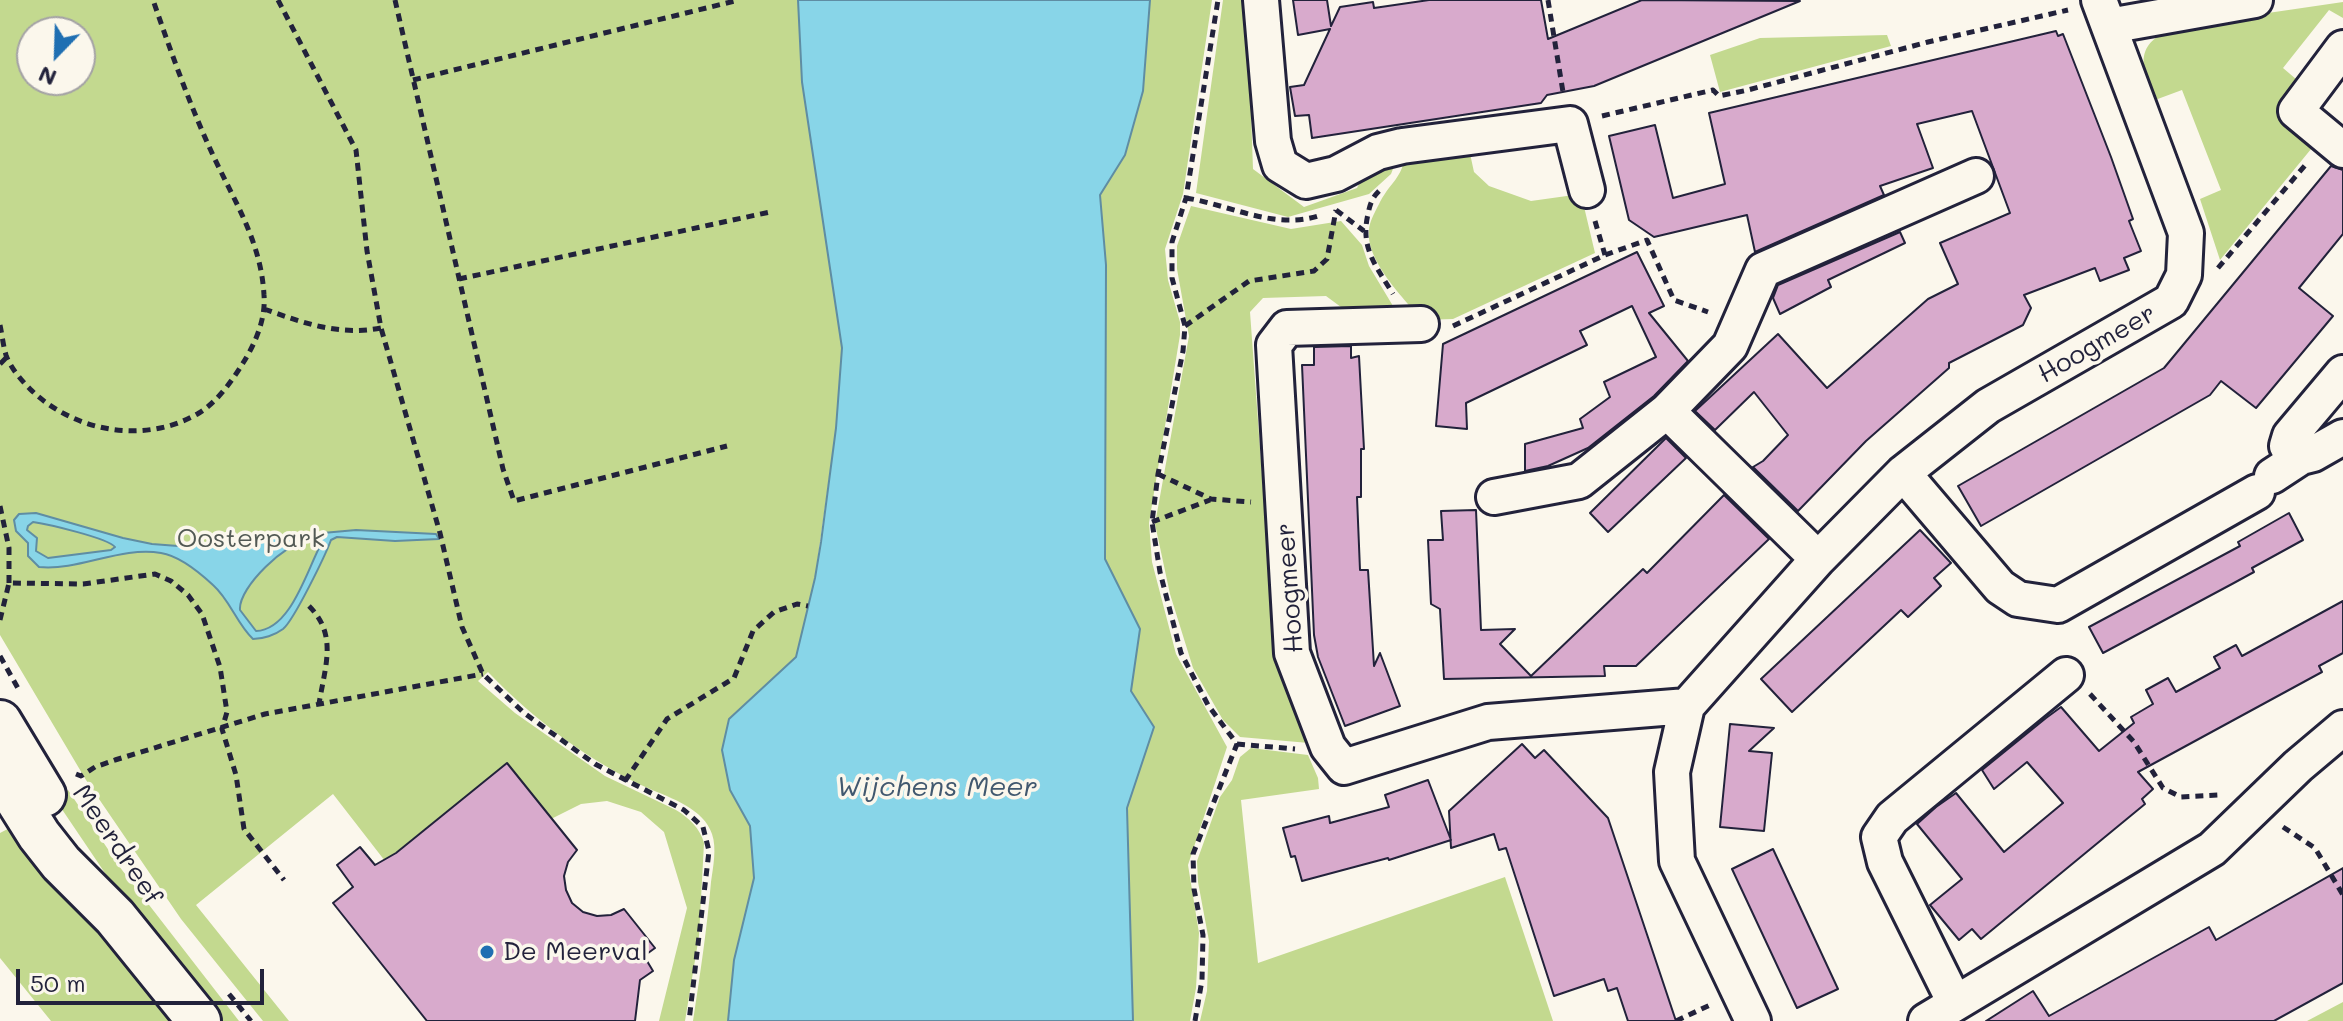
<!DOCTYPE html>
<html>
<head>
<meta charset="utf-8">
<style>
  body { margin:0 }
  #map { position:relative; width:2343px; height:1021px; overflow:hidden; background:#fbf7ec; font-family:Mali,sans-serif }
  canvas { display:block }
  .north { position:absolute; left:16px; top:16px; width:80px; height:80px; box-sizing:border-box; background:#fbf7ec; border:2px solid #a4a2a5; border-radius:50%; rotate:203deg; font-size:22px; font-weight:700; line-height:32px; text-align:center; color:#22223b }
  .north::after { content:''; display:block; margin:auto; width:28px; height:36px; background:#1f6fb2; clip-path:polygon(50% 0,100% 100%,50% 72%,0 100%) }
  .scale { position:absolute; left:16px; top:969px; width:248px; height:36px; box-sizing:border-box; border:4px solid #22223b; border-top:0; padding-left:10px; font-size:24px; line-height:28px; white-space:nowrap; color:#22223b; -webkit-text-stroke:6px #fbf7ec; paint-order:stroke }
</style>
</head>
<body>
<div id="map">
<canvas width="2343" height="1021"></canvas>
<div class="north">N</div>
<div class="scale">50 m</div>
</div>
<script>
const g = document.querySelector('canvas').getContext('2d');
g.lineJoin = 'round';
function fillPath(path, color) {
  g.fillStyle = color;
  g.fill(path, 'evenodd');
}
function trace(path, color, width, dash) {
  g.strokeStyle = color;
  g.lineWidth = width;
  g.lineCap = dash ? 'butt' : 'round';
  g.setLineDash(dash || []);
  g.stroke(path);
}
function label(font, color, halo, rows, align = 'center') {
  g.font = font + ' Mali,sans-serif';
  g.lineWidth = 7;
  g.setLineDash([]);
  g.textBaseline = 'middle';
  g.strokeStyle = halo;
  g.fillStyle = color;
  for (const [text, x, y, turn = 0] of rows) {
    g.save();
    g.translate(x, y);
    g.rotate((+turn || 0) * Math.PI / 180);
    g.textAlign = isNaN(turn) ? turn : align;
    if (halo) g.strokeText(text, 0, 0);
    g.fillText(text, 0, 0);
    g.restore();
  }
}
const green = new Path2D(`
  M0,0h798l4,82 40,266 -6,80 -21,150 -19,80 -67,61 1,71 20,36 4,53 -20,81 -6,61h-35c7,-46 14,-92 18,-139 2,-14 6,-34 1,-48 -8,-25 -41,-36 -62,-45 -59,-26 -117,-70 -162,-117l-10,9 37,32 90,63 71,34c13,8 24,18 28,33l-5,93 -14,85h-26l28,-113 -23,-76 -23,-20 -34,-11 -26,3 -30,15 -44,-56 -122,98 -52,-67 -137,111 93,116h-26l-82,-102 -95,-139 -86,-145zM32,32h48v48h-48z
  M1150,0h62l-29,194 -18,55 3,31 12,42v13l-31,188 3,39 24,92 51,93 -39,118 11,68 -3,55 -6,33h-57l-6,-213 27,-81 -23,-36 9,-62 -35,-70 1,-294 -6,-70 25,-40 18,-64z
  M1223,0h27l8,102 -7,11 2,56 51,38 53,-19 9,-19 30,-8 -5,13 -22,20 -81,23 -92,-24z
  M2343,2v16l-14,-8 -46,58 20,17 13,58 -96,117 -20,-61 21,-9 -39,-100 -27,10c-20,-43 -16,-62 31,-75z
  M1887,35l4,11 -171,46 -10,-37 50,-17z
  M1469,149l5,23 15,14 42,15 50,-7 14,59 -142,66 -31,1c-19,-23 -61,-63 -52,-96 2,-7 7,-16 10,-22 12,-22 21,-22 26,-49z
  M1191,206l100,23 50,-8 21,24 7,21 24,40 -7,3 -41,1 -19,-14 -63,2 -13,14 24,327 7,27 28,77 -69,-6 -17,-17 -30,-52 -23,-74 -15,-70 34,-188 -12,-67v-23z
  M1251,748l57,7 10,23 1,11 -78,11 17,163 247,-86 48,144h-353l7,-30 2,-50 -11,-59 -1,-21 23,-64 12,-17 8,-23z
  M68,790l54,80 117,151h-21l-109,-142 -54,-80z
  M21,822l159,199h-129l-51,-63v-125z
  M2343,1002v19h-36z`);
const water = new Path2D(`
  M798,0h352l-7,91 -18,64 -25,40 6,70 -1,294 35,70 -9,62 23,36 -27,81 6,213h-405l6,-61 20,-82 -4,-52 -20,-36 -8,-40 7,-31 67,-62 19,-79 6,-36 15,-114 6,-80 -40,-266z
  M36,513l87,25 29,6 26,2 178,-16 80,4 3,5 -44,2 -58,-4 -6,3c-6,16 -37,80 -48,89 -8,6 -20,10 -30,10 -16,-15 -23,-39 -40,-54 -14,-13 -33,-29 -52,-32 -41,-7 -81,18 -122,14l-11,-11v-13l-12,-12 -2,-11 5,-6zM33,522c14,2 75,16 82,25l-4,3 -63,8 -12,-7 1,-13 -10,-8 1,-4zM309,539l9,2 2,5c-14,27 -30,84 -64,85l-16,-21c-2,-23 47,-68 69,-71z`);
const building = new Path2D(`
  M1293,0h34l4,26 9,-19 33,-5 1,6 55,-8h112l7,39 94,-39 158,1 -206,85 -47,9 -6,8 -229,35 -3,-23 -14,1 -5,-29 14,-2 26,-56 -32,6z
  M2056,31l2,5 5,-2 48,123 22,62 -4,2 12,30 -17,7 5,12 -29,11 -5,-13 -71,27 7,13 -8,17 -74,38v5l-83,73 -68,70 -45,-44 10,-6 25,-26 -34,-43 -39,38 -20,-19 83,-77 49,54 101,-89 30,-15 -18,-41 70,-30 -38,-102 -55,13 16,44 -53,18 4,9 -129,57 -8,-37 -93,22 -25,-17 -20,-84 46,-11 18,73 52,-14 -16,-71z
  M2331,166l12,4v64l-44,54 34,28 -77,92 -35,-27 -11,14 -229,131 -23,-40 206,-118z
  M1900,232l5,11 -77,37 3,7 -51,27 -7,-16 5,-13z
  M1637,252l27,54 -15,7 39,48 -34,35 -66,52 -40,18 -23,5v-27l58,-16 -3,-9 30,-22 -6,-15 52,-25 -24,-51 -52,25 7,14 -121,58 1,26 -31,-3 7,-82z
  M1351,346v12l8,-2 5,93h-3v48h-4l3,73h8l6,96 6,-13 20,53 -55,20 -27,-69 -4,-22 -12,-270h12v-18z
  M1666,438l20,20 -78,74 -18,-19z
  M1724,495l45,44 -133,127h-32l1,10 -161,3 -4,-70 -9,-5 -3,-64h15l-2,-29 35,-1 5,120 34,-1 -15,15 31,32 112,-107 4,4z
  M2289,513l14,27 -51,28 2,4 -22,12 -129,69 -14,-26 151,-81 -2,-4z
  M1920,530l31,33 -17,15 7,8 -33,31 -7,-7 -109,102 -31,-33z
  M2343,601v52l-24,13 3,6 -184,100 15,17 -11,10 3,5 -164,135 -9,-10 -13,11 -29,-35 32,-26 -45,-55 19,-17 20,-14 48,59 59,-49 -36,-41 -33,27 -12,-19 64,-52 15,-11 38,44 35,-28 -3,-6 22,-13 -7,-14 22,-12 8,14 44,-24 -6,-11 22,-12 6,11z
  M1730,724l44,4 -25,23 23,2 -8,78 -44,-4z
  M1522,744l13,14 9,-8 64,68 68,203h-48l-11,-33 -9,3 -4,-12 -50,17 -48,-148 -7,2 -5,-16 -43,14 -2,-37z
  M507,763l70,87 -9,12 -4,14 2,14 6,13 11,9 14,4 14,-1 13,-6 31,39 -11,8 9,15 -13,9 -5,41h-208l-94,-118 20,-16 -16,-22 23,-18 15,18 21,-12z
  M1428,780l23,60 -62,20 -1,-2 -86,23 -7,-25 -4,1 -8,-29 46,-12 1,7 59,-16 -4,-12z
  M1773,849l65,140 -41,19 -65,-139z
  M2343,868v115l-69,38h-288l47,-30 16,25 160,-89 7,13z`);
const path = new Path2D(`
  M278,0l78,150 11,101 14,77 59,205 22,94 21,47 41,39 71,51 89,46 19,17 6,24 -20,170
  M395,0l108,469 11,32 213,-55
  M1548,0l15,92
  M413,80l326,-80
  M1602,116l111,-26 6,6 29,-6 180,-48 140,-32
  M1379,191c-7,7 -9,13 -11,23 -8,34 8,52 25,80
  M1186,198c45,7 89,33 135,17
  M1336,210l28,21
  M1595,221l10,34
  M2218,268l89,-105
  M459,279l311,-67
  M264,309c40,14 74,27 117,19
  M0,325c2,9 3,20 6,30 4,12 15,25 24,34 44,43 115,56 169,24 18,-11 33,-32 44,-50 12,-19 23,-44 21,-68 -3,-54 -30,-94 -52,-142 -23,-50 -41,-101 -59,-153
  M1185,326l64,-45 65,-10 13,-12 9,-49
  M1453,326l152,-71 42,-15 27,60 34,12
  M0,364l7,-7
  M1158,474l53,25 40,3
  M0,506l9,42v35
  M1152,522l58,-22
  M309,606c29,29 16,60 10,98
  M0,620l9,-37 74,1 72,-10 16,7 17,14 14,19 18,53 7,45 -5,17 14,46 8,54 40,51
  M0,656l19,34
  M2090,694l44,48 29,46 18,9 38,-2
  M1237,744l58,5
  M76,774l5,2 14,-9 20,-7 150,-46 218,-40
  M625,781l42,-62 67,-41 19,-47 21,-19 23,-8 11,2
  M82,794l71,105
  M2283,827l32,21 28,47
  M229,994l22,27
  M1195,1021l7,-41 1,-45 -9,-46 -1,-35 44,-110 -29,-39 -27,-52 -21,-81 -8,-50 6,-48 25,-123 2,-25 -13,-48v-36l14,-44 32,-198
  M1676,1021l34,-16`);
const minor = new Path2D(`
  M1261,0l12,141 7,24 26,16 30,-7 42,-22 24,-6 168,-22 17,66
  M2109,26l146,-26
  M2343,48l-47,63 47,39
  M1421,324l-134,4 -13,17 18,308 36,94 16,20 144,-45 199,-16
  M1667,411l151,148
  M2301,457l12,-3 30,-17
  M1903,473l97,114 18,12 40,6 199,-113
  M2272,476l29,-19 -14,-11 3,-10 53,-63
  M1494,497l85,-16 88,-70 63,-65 33,-76 213,-94
  M1955,1003l-70,-141 -6,-25 13,-19 174,-143
  M1753,1021l-76,-160 -5,-89 15,-66 131,-147 85,-86 85,-67 183,-105 13,-26 2,-42 -87,-233
  M1926,1021l286,-172 86,-83 45,-38`);
const tertiary = new Path2D(`
  M0,722l44,73
  M0,773l39,62 22,28 54,54 84,104`);
const markers = [
  [487,952,8,"#1f6fb2"]
];
const streetNames = [
  ["Hoogmeer",2097,344,-30],
  ["Hoogmeer",1290,588,-94],
  ["Meerdreef",117,845,56]
];
const parkNames = [
  ["Oosterpark",251,539]
];
const poiNames = [
  ["De Meerval",503,952]
];
const waterNames = [
  ["Wijchens Meer",937,787]
];
fillPath(green, '#c3d98f');
fillPath(water, '#88d5e8');
trace(water, '#5f8da3', 2);
fillPath(building, '#d8aacc');
trace(building, '#22223b', 2);
trace(minor, '#22223b', 40);
trace(tertiary, '#22223b', 48);
trace(path, '#22223b', 5, [8, 6]);
trace(minor, '#fbf7ec', 34);
trace(tertiary, '#fbf7ec', 42);
for (const [x, y, r, color] of markers) {
  const dot = new Path2D();
  dot.arc(x, y, r, 0, 2 * Math.PI);
  g.fillStyle = color;
  g.fill(dot);
  trace(dot, '#fbf7ec', 3);
}
label('26px', '#22223b', '#fbf7ec', streetNames);
label('26px', '#525954', '#fbf7ec', parkNames);
label('26px', '#22223b', '#fbf7ec', poiNames, 'left');
label('italic 28px', '#41586f', '#fbf7ec', waterNames);
</script>
</body>
</html>
